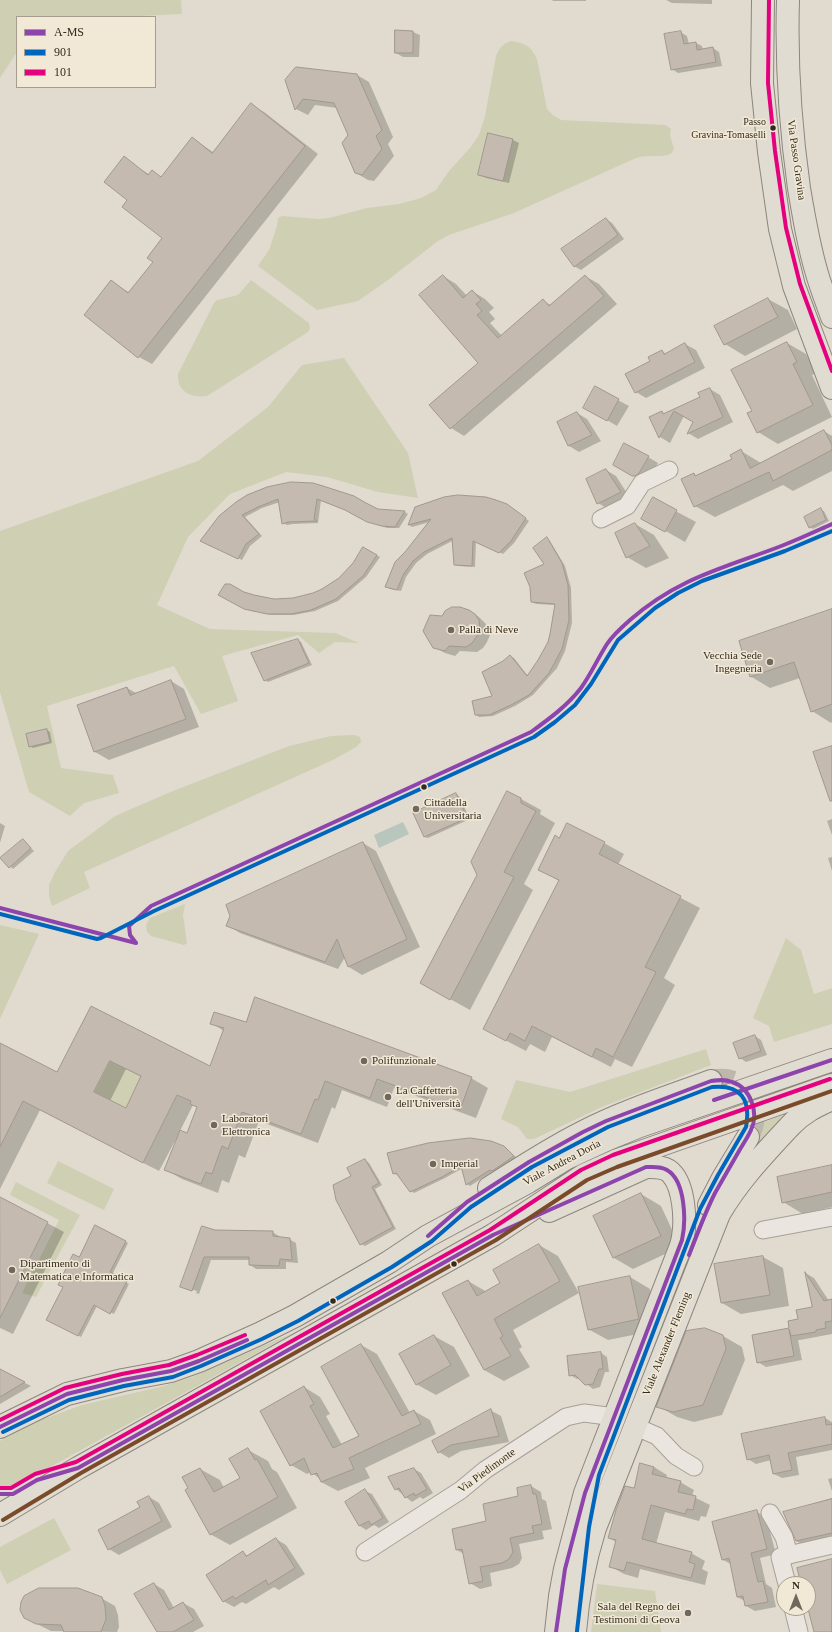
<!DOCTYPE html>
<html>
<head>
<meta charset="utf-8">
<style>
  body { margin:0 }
  #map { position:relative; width:832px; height:1632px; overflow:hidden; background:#e1dbcf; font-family:"Times New Roman",serif }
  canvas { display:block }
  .legend { position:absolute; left:16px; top:16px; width:140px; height:72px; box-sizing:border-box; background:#f1e9d5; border:1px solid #a59d8d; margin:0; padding:5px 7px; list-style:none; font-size:12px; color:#342a20 }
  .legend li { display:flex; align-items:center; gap:8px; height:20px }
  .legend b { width:20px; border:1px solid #a59d8d }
  .north { position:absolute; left:776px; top:1576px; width:40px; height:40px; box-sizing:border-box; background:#f1e9d5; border:1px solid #a59d8d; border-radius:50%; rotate:0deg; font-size:11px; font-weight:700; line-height:16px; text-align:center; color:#342a20 }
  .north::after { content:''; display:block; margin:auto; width:14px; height:18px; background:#71685d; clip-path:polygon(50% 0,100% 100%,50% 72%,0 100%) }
</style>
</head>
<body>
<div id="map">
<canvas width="832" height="1632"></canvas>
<ul class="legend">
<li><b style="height:5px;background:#8e44ad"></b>A-MS</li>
<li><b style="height:5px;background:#0065bd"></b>901</li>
<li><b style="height:5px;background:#e5007d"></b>101</li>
</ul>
<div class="north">N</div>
</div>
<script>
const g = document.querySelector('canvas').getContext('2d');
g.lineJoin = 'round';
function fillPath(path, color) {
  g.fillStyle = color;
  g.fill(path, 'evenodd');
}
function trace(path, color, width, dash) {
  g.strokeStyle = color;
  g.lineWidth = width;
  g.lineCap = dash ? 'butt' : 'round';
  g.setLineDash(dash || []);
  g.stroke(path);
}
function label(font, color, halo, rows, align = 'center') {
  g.font = font + ' "Times New Roman",serif';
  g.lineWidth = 3;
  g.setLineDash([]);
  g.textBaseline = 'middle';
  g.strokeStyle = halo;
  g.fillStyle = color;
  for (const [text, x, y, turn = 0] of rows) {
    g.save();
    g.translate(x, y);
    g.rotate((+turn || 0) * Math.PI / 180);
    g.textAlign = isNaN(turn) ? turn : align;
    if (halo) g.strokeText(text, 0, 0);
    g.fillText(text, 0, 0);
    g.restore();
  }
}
const green = new Path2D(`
  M0,0h181l1,14 -63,3h-102v35l-17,26z
  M511,41c14,2 20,5 26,18l10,50 6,6 8,5 105,5 5,4 -1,6 4,14 -3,5c-11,4 -23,0 -35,4l-122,55 -65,22 -11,6 -50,39 -30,21 -41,9 -59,-44 11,-16 8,-24 1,-8 4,-2 37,3 10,-1 38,-10 32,-4 22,-6 15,-8 13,-19 21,-23 9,-13 6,-19 11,-60c4,-9 7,-12 15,-15z
  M251,280l58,43 1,5 -2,4 -101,64c-16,2 -30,-4 -29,-22l36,-71 3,-3 21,-5z
  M344,358l64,95 10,45 -40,-6 -51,-15 -41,-5 -56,22 -42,43 -31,68 53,24 125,4 24,10 -24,-1 -16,11 -21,-18 -76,21 16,45 -37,13 -27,-48 -127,40 14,62 52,7 6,18 -35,10 -14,13 -41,-24 -29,-100v-161l198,-70 70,-54 34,-42z
  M354,735l6,2 1,5 -5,5 -21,12 -251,113 6,16 -38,18 -3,-10v-11l6,-13 13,-21 47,-35 53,-23 121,-47 42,-10z
  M185,904l-2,11 4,28 -3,2 -33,-9 -4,-4 -1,-7 4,-7z
  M0,925l39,9 -39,85z
  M786,938l15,12 13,44 18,-6v36l-58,18 -5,-16 -16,-8z
  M706,1049l5,16 -109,42 -68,32h-7l-9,-12 -17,-8 15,-39 54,12z
  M110,1061l31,15 -15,32 -32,-16z
  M795,1111l-67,72 32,-50 4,-11z
  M58,1161l56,28 -10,21 -57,-27z
  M16,1182l64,33 -44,82 -14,-4 37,-73 -49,-25z
  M295,1332l-272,150 -12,5 -11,-1v-45l3,-2 38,-19 41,-15 82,-19 28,-9z
  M54,1518l17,32 -64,34 -7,-14v-23z
  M597,1584l58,7 6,41h-70z`);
const water = new Path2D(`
  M403,822l6,12 -30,14 -5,-13z`);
const shadow = new Path2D(`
  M552,0h34v1h-33z
  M666,0h46v4l-40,-1z
  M413,32l7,3 -1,22h-16l-7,-4z
  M680,32l7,4 2,8 7,-1 6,3 1,4 10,-2 6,4 3,14 -44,7 -6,-4z
  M357,75l12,7 24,55 -5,7 6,12 -20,25 -6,-1 -12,-7 -7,-38 -12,-27 -22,-3 -7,10 -12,-6 -9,-28z
  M251,105l13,7 54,42 -166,210 -13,-7 -28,-76 19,12 24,-31 10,-24 -36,-38 -4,-42 26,17 2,-3 10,5 30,-39 21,14z
  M513,140l6,3 -10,40 -23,-5 -7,-4z
  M606,219l6,4 12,16 -43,31 -7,-4z
  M443,276l13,8 11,12 5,-5 13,8 9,9 -5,4 6,7 -5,4 12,13 41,-35 8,4 34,-29 14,8 18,20 -153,132 -13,-8 -20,-23 49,-42z
  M768,299l20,11 9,19 -52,27 -20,-12z
  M787,343l19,11 10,19 -4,2 20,42 -54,27 -20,-12z
  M685,344l11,6 9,18 -59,30 -10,-6 15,-31 11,-10 4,3z
  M595,388l34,18 -12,20 -32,-19z
  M710,389l10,6 13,27 -35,17 -10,-6 7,-11 -11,-6 -14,27 -10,-6 -9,-19 11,-6 3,2 36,-17z
  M577,413l10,6 14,22 -22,11 -10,-6 -10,-24z
  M824,431l8,5v35l-39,20 -10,-6 -68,32 -20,-11 -2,-32 4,2 36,-17 8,-8 20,12z
  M648,457l10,6 -9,16 -6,2 -29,-17z
  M606,470l10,6 14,22 -22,11 -10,-6z
  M267,488l111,22 27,2 3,2 -9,14h-12l-15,-5 -22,-11 -29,-12 -3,23 -25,1 -6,1 -4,-2 -3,-21 -18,6 -17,9 17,19 -12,10 -8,14 -37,-17z
  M653,499l43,23 -11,20 -42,-24z
  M416,507l94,1 19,13 -15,22 -11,11 -27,-13 -1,26 -17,-1 -3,-2 -1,-24 -27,14 -11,9 -10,14 -5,14 -11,-2 -3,-2 19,-34 24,-31 -18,5 -3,-2z
  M821,510l3,1 5,10 -16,8 -3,-2z
  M635,524l19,11 15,23 -23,10 -19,-11z
  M547,539l3,2 15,25 6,22 1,35 -7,28 -8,17 -24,27 -18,11 -22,10 -14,1 -3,-2 17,-18 10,-35 7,-6 4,2 14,18 11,-15 9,-18 8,-38 -20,-1 -4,-2 13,-37z
  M364,548l16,9 -14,20 -28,24 -23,10 -21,4h-23l-23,-5 -29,-15 25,-2 20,6 20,1 29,-6 26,-15 15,-15z
  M469,610l10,7 10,10 1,8 -3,7 -4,6 -6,4 -17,-1 -5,5 -10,-3 -11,-6 8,-30z
  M832,611v111l-1,1 -19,-12 -12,-33 -30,10 -20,-12z
  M298,640l3,2 11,23 -44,17 -3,-2z
  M171,681l13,8 15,38 -90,33 -14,-8 -17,-46 49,-18 9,5z
  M47,730l3,2 2,11 -19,5 -3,-2z
  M456,794l3,2 11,23 -42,19 -3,-1z
  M521,799l20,11 -1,4 15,9 -31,61 9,6 -63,120 -29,-16z
  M832,819v16l-5,-14z
  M0,823l5,3 -5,17z
  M560,839l44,4 20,11 -6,11 82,43 -36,70 11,7 -43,82 -17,-8 -4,8 -59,-30 -7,15 -15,-8 -4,7 -23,-12 56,-158 -20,-12z
  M23,840l11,11 -21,18 -11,-11z
  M363,843l13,8 44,96 -58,28 -13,-8 -4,-10 -7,12 -98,-36 -13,-8z
  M832,857v14l-4,-13z
  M91,1007l119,61 14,-37 -13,-8h35l225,55 17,10 -12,30 -82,-30 -7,19 -45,-17 -7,19 -3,-2 -14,36 -59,-22 -14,37 -6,-3 -10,28 -7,-3 -4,13 -36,-14 -16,-9 11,-30 -1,-1 -17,32 -119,-61 -40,79v-145l58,29zM126,1069l16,8 -16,33 -16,-9zM193,1105l5,3 -10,26 -8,-3z
  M755,1036l6,4 6,15 -21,7 -6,-4z
  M504,1147l13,11 -22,14 -1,-1 -24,15 -3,-2 -4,-16 -18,10 -31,15 -3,-2 -13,-16 -4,-1 -6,-21z
  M365,1160l4,3 13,22 -7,4 21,40 -31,17 -4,-2 -9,-68z
  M832,1166v41l-29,7 -20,-12z
  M641,1194l20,12 19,41 -47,22 -19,-11z
  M0,1198l64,34 -51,102 -13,-6z
  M96,1227l32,16 -16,32 17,9 -15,30 -17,-8 -16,31 -34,-18z
  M215,1231l57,1 7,4v2l10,1 7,4 2,20 -12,-1v7h-30l-6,-4v-5h-39l-12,34 -3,-1 1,-2 -10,-3v2l-5,-4z
  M539,1245l19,11 21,37 -66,37 9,17 -3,2 11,18 -26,14 -20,-11 -41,-76 25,-13 19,11 14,-9z
  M763,1257l20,11 6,38 -48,8 -19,-11z
  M807,1274l7,4 15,23 3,-1v34l-32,6h-2l4,20 -36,7 -8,-5 -5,-26 37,-7 23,-21z
  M630,1277l20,12 8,41 -50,10 -20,-11z
  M434,1336l20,11 16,29 -34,19 -20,-11z
  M723,1336l19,11 3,13 -23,55 -28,7 -17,-5 -19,-11z
  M361,1345l16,9 33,59 4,-2 16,9 6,14 -71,34 5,10 -32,13 -17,-9 -1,-3 -9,-7 -4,2 -16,-9 13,-78 16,10 10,17 -4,2 16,29 18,-9z
  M601,1353l6,4 2,15h-4l-5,15 -7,2 -13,-10h-3l-7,-4z
  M0,1370l25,13 6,3 -31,18z
  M490,1410l11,6 8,26 -48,9 -12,7 -10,-6z
  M825,1418l7,4v28l-36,7 3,18 -17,3 -8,-4 -3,-14 -15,4 -8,-5z
  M248,1450l20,11 4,8 5,3 20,36 -67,37 -20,-11 -21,-45 11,-20 20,11 4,8 17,-9z
  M654,1467l13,8 -1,3 14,4 14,8 -2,6 18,9 -4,12 -5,-1 -2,5 -34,-9 -9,32 35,9 14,8 -3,8 6,3 -3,13 -65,-16 -2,9 -14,-4 -14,-8 6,-24 -7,-4 25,-49z
  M414,1469l7,4 12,20 -10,6 -3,-2 -8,5 -16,-13z
  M832,1478v13l-4,-12z
  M531,1486l10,6 1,7 4,2 6,28 -10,2 2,8 -25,5 3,14 -3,6 -7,4 -22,5 2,13 -12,3 -10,-6 -6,-29 -7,-4z
  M365,1491l7,3 17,28 -10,6 -5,-3 -8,5 -6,-4 -14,-24z
  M149,1497l10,6 13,24 -53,28 -10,-6z
  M832,1498v41l-28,6 -8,-4 5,-33z
  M757,1512l9,5 10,37 -16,4 6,26 6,4 4,19 -21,4 -9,-5 -1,-5 -8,-4 -6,-33 -8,-4z
  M276,1539l10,6 19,29 -26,16 -5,-3 -28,17 -4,-2 -8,5 -11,-6 20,-48 5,3z
  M154,1584l10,6 10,18 9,-5 11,6 10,17 -11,6h-35z
  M101,1598l14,8 3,9 1,12 -2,5 -66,-1 -26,-13z`);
const building = new Path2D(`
  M395,30l18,1v22h-18z
  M681,31l3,13 12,-2 1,8 16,-3 3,15 -45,8 -7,-36z
  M296,67l61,7 25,56 -6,6 6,13 -20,26 -7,-2 -13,-30 6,-8 -14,-32 -31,-4 -8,11 -10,-30z
  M251,103l54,43 -167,212 -54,-43 27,-35 17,13 25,-31 -6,-4 15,-20 -40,-31 5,-7 -23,-18 20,-26 24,19 4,-5 9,7 31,-40 20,16z
  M488,133l25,6 -10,42 -25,-6z
  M606,218l12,17 -44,32 -13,-18z
  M443,275l20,23 9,-8 9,10 -5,4 6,7 -5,4 21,23 45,-39 6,7 36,-31 19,21 -154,133 -21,-24 49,-42 -59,-68z
  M768,298l10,19 -54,28 -10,-19z
  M787,342l10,20 -4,2 20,41 -56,28 -10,-20 5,-2 -21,-41z
  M685,343l10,19 -60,31 -10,-19 25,-13 -2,-4 14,-7 2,4z
  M595,386l24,13 -12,22 -24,-13z
  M710,388l13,29 -36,17 6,-12 -19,-11 -15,27 -10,-21 13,-6 1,3 37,-17 -2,-4z
  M577,412l15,23 -24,11 -11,-24z
  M824,430l8,15v5l-59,31 -4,-9 -75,35 -13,-28 13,-6 1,3 37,-17 -2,-4 11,-6 9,19z
  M624,443l25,13 -10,17 -4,3h-3l-19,-11z
  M606,469l15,23 -24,12 -11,-25z
  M291,482l22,1 10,3 31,10 12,7 12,6 27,2 -10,16 -13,-1 -15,-4 -22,-12 -28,-11 -3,20 3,2 -29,1 -6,2 -4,-25 -20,8 -16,8 17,19 -13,10 -8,15 -38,-18 19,-25 17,-14 11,-7 20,-8z
  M458,495l28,2 10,3 11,4 19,14 -15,23 -12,12 -26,-12 -1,25 -18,-1 -2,-27 -28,14 -11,9 -10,14 -6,15 -12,-3 10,-25 10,-10 26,-33 -23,6 7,-18 29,-10z
  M653,497l24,13 -12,22 -24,-13z
  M821,508l5,12 -17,8 -5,-11z
  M635,523l15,23 -24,12 -11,-25z
  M547,537l15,26 6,22 1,35 -7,29 -13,24 -20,22 -18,10 -22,10h-14l-3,-14 20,-5 -10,-24 21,-11 7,-6 17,21 11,-16 10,-18 2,-8 5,-30 -24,-2 -1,-15 -6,-14 20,-9 -11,-16z
  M363,547l14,8 -14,21 -27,23 -25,11 -20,4h-24l-23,-5 -26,-14 7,-11h5l14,8 10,3 20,4 19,-1 20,-5 9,-4 17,-11 14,-15z
  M452,607h8l9,3 6,4 4,6 1,8 -3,8 -5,7 -6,4 -17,-1 -4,5 -12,-3 -10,-17 7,-16 12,1 3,-5z
  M832,609v95l-21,8 -17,-50 -44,15 -11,-36z
  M298,639l11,24 -45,18 -13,-28z
  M171,680l15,39 -92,33 -17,-47 50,-18 3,8z
  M47,729l3,13 -21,5 -3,-13z
  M832,746v55h-2l-17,-49z
  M507,791l14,7v5l15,8 -32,61 10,5 -64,123 -30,-17 57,-108 -6,-13z
  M456,793l11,25 -43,19 -11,-24z
  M567,823l38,19 -6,12 82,42 -36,71 11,5 -43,85 -17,-9 -4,9 -60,-31 -7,15 -15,-8 -4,8 -23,-12 76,-149 -21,-10 17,-35 4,3z
  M23,839l8,9 -22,20 -9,-10z
  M363,842l44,97 -59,28 -11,-28 -12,23 -99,-36 4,-10 -4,-11z
  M255,997l217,80 -12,33 -83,-31 -7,19 -45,-17 -7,19 -3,-1 -14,35 -59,-22 -14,37 -6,-3 -10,28 -6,-2 -5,12 -37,-14 16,-40 7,3 10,-26 -7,-3 1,-3 -14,-6 -34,68 -120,-62 -23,46v-104l57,29 34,-66 119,60 14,-38 -14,-4 4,-12 32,10zM110,1061l31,15 -15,32 -32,-16z
  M755,1035l6,16 -22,8 -6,-16z
  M470,1138l21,3 13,5 10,10 -22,15 -2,-1 -24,15 -5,-19 -19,11 -32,15 -14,-19 -3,1 -6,-21 41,-10z
  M365,1159l14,24 -7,4 21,40 -33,18 -24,-45 -3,-15 18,-9 -4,-8z
  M832,1165v27l-50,11 -5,-26z
  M641,1193l20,43 -48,22 -20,-42z
  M0,1197l48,25 -48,96z
  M95,1225l31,16 -16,31 17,9 -17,33 -16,-9 -16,31 -32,-16 17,-33 -5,-2 15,-31 6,3z
  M202,1226l13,4 58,1v5l17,2 2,22 -12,-1 -1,7 -30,-1v-8h-45l-12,34 -12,-4z
  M539,1244l21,37 -66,38 9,17 -3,2 11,18 -27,14 -42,-77 26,-13 9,16 23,-13 -7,-13z
  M763,1256l7,39 -49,8 -7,-39z
  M805,1272l19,29 8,-2v22l-7,1 1,6 -10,2v2l-25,4 -2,-7 5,27 -37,7 -5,-28 37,-7 -1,-7 10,-2 -2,-9 16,-3z
  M630,1276l9,43 -51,11 -10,-43z
  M705,1328l18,7 3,14 -23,56 -30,7 -17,-5 30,-76z
  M434,1335l17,30 -35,20 -17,-31z
  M361,1344l41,72 12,-6 7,14 -72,34 5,11 -33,13 -4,-9 -6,2 -7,-17 -14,8 -30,-55 44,-25 10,18 -4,2 23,42 26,-12 -38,-69z
  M601,1352l2,17h-4l-6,15 -8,1 -10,-10 -6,1 -2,-20z
  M0,1369l25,13 -25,15z
  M491,1409l8,27 -48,9 -13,8 -6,-12z
  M825,1417l1,8 6,-1v20l-44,9 4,17 -19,4 -4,-19 -22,5 -6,-26z
  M248,1448l7,12 2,-1 21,38 -68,38 -25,-45 3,-2 -6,-11 18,-9 14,24 26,-14 -11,-19z
  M640,1463l14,4 -2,7 29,7 -3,11 18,4 -3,14 -6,-1 -2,5 -34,-9 -9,34 50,13 -3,10 6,2 -4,14 -64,-16 -3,9 -15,-4 7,-27 -8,-2 8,-28 9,-24 9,2z
  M414,1468l13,21 -12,7 -1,-3 -9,5 -6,-10 -4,2 -7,-13z
  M531,1485l2,9h3l6,30 -10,2 2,7 -24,5 3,14 -4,7 -7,4 -22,4 3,14 -14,3 -7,-35 -6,1 -4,-21 34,-8 -3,-17 35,-8 -1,-8z
  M365,1489l18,29 -12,7 -2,-4 -10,5 -14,-24z
  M149,1496l13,25 -54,29 -10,-20 42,-23 -3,-5z
  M832,1499v34l-36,8 -13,-29z
  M757,1510l10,39 -16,4 7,29 5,-1 5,21 -23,4 -2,-10 -6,1 -8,-39 -7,2 -10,-38z
  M276,1538l19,30 -27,17 -2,-5 -31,19 -2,-3 -10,6 -17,-27 37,-24 3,5z
  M832,1559v73h-18l-6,-23v-25h-7l-4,-16z
  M154,1583l15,27 14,-8 11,18 -21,12h-16l-23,-38z
  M39,1588h39l24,9 3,9 1,13 -5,13h-37l-3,-7 -25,-1 -12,-6 -4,-8 1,-8 3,-6z`);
const majorTunnel = new Path2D(`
  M711,1081c36,-8 53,26 37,56`);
const minor = new Path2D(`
  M601,519l26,-13 15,-23 27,-13
  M763,1230l69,-13
  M634,1426l23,10 19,20 18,11
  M770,1513l14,24 5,18
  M365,1552l96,-62 24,-20 81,-53 18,-4 31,4
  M787,1584l-7,-27 52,-12
  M793,1608l6,24`);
const major = new Path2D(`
  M763,0l-1,83 7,69 11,77 14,57 38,102
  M788,0c-2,65 2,124 11,188 5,30 10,60 19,89 4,13 9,26 14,40
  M489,1188c31,-20 62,-40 94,-56 41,-21 85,-35 128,-51
  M709,1205l14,-27 25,-41
  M549,1211l97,-44c8,0 20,-1 26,7 12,13 14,46 11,63 -1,8 -5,16 -8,24l-90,232 -20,76 -5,27 -4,36
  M0,1427l67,-33 56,-14 48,-9 28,-10 60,-27 36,-18 94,-54 39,-26 100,-54 39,-24 41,-19 32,-13 192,-66
  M0,1515l78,-47 415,-233 91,-60 31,-14 217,-76
  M575,1632c3,-37 9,-69 20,-104l124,-314c19,-33 45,-60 71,-88 12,-13 26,-20 42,-27`);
const bus1 = new Path2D(`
  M0,908l136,35
  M136,943l-6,-8 -1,-9 22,-20 380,-174c18,-13 36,-26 50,-44 10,-14 17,-30 26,-44 6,-9 15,-17 23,-24 47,-41 90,-51 146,-72 19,-7 38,-16 56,-24
  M714,1100l118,-40
  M428,1236l39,-34 62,-40 54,-30 23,-11 105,-40c7,-1 14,-2 21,1 19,6 27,31 19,48 -3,7 -8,14 -12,21 -8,14 -16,28 -24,42 -10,20 -18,41 -26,62
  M0,1427l67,-33 56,-14 48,-9 28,-10 48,-21
  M0,1494h13l24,-14 41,-12 415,-233 153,-68c7,0 15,-1 21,3 19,11 19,52 15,70l-97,253 -20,76 -9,63`);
const bus2 = new Path2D(`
  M0,914l97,25 4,-1 53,-27 380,-174 21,-15 20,-17 16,-21 27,-44 37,-32 23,-15 24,-12 83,-30 47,-20
  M3,1432l66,-32 55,-14 49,-9 28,-11 61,-27 36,-18 94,-54 40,-26 39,-34 61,-40 76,-40 104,-40c29,-3 39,13 34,40l-28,48 -18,34 -101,266 -10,52 -12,104`);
const bus3 = new Path2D(`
  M769,0l-1,83 7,68 11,77 14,56 32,87
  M0,1420l65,-32 57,-14 47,-9 28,-10 48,-20
  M0,1488h11l24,-14 41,-12 414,-232 91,-60 32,-15 217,-76`);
const bus4 = new Path2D(`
  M3,1520l78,-47 415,-233 91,-60 30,-13 215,-76`);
const markers = [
  [773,128,3.5,"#342a20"],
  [451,630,4,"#71685d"],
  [770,662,4,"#71685d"],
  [424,787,3.5,"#342a20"],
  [416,809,4,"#71685d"],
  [364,1061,4,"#71685d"],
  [388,1097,4,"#71685d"],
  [214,1125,4,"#71685d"],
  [433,1164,4,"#71685d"],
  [454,1264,3.5,"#342a20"],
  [12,1270,4,"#71685d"],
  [333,1301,3.5,"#342a20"],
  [688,1613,4,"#71685d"]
];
const busNames = [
  ["Passo",766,122],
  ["Gravina-Tomaselli",766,135]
];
const streetNames = [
  ["Via Passo Gravina",796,160,82],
  ["Viale Andrea Doria",562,1163,-28],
  ["Viale Alexander Fleming",667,1344,-68],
  ["Via Piedimonte",487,1471,-36]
];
const poiNames = [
  ["Palla di Neve",459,630],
  ["Vecchia Sede",762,656,"right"],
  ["Ingegneria",762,669,"right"],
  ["Cittadella",424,803],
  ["Universitaria",424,816],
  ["Polifunzionale",372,1061],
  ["La Caffetteria",396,1091],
  ["dell'Università",396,1104],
  ["Laboratori",222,1119],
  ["Elettronica",222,1132],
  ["Imperial",441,1164],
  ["Dipartimento di",20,1264],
  ["Matematica e Informatica",20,1277],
  ["Sala del Regno dei",680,1607,"right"],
  ["Testimoni di Geova",680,1620,"right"]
];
fillPath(green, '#cfcfb3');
fillPath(water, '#b8c6be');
fillPath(shadow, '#0003');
fillPath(building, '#c4bab0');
trace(building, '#a1978e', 1);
trace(majorTunnel, '#beb8ac', 22, [22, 11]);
trace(minor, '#a6a097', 19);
trace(major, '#8c867e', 24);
trace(minor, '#eae6df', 17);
trace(major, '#e1dcd1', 22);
trace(bus1, '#8e44ad', 4);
trace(bus2, '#0065bd', 4);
trace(bus3, '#e5007d', 4);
trace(bus4, '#7a4b2a', 4);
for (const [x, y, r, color] of markers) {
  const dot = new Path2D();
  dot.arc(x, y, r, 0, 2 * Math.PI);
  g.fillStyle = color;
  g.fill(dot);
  trace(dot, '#f1e9d5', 1.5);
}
label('10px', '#342a20', '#f1e9d5', busNames, 'right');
label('11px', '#342a20', '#f1e9d5', streetNames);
label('11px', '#342a20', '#f1e9d5', poiNames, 'left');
</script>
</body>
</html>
